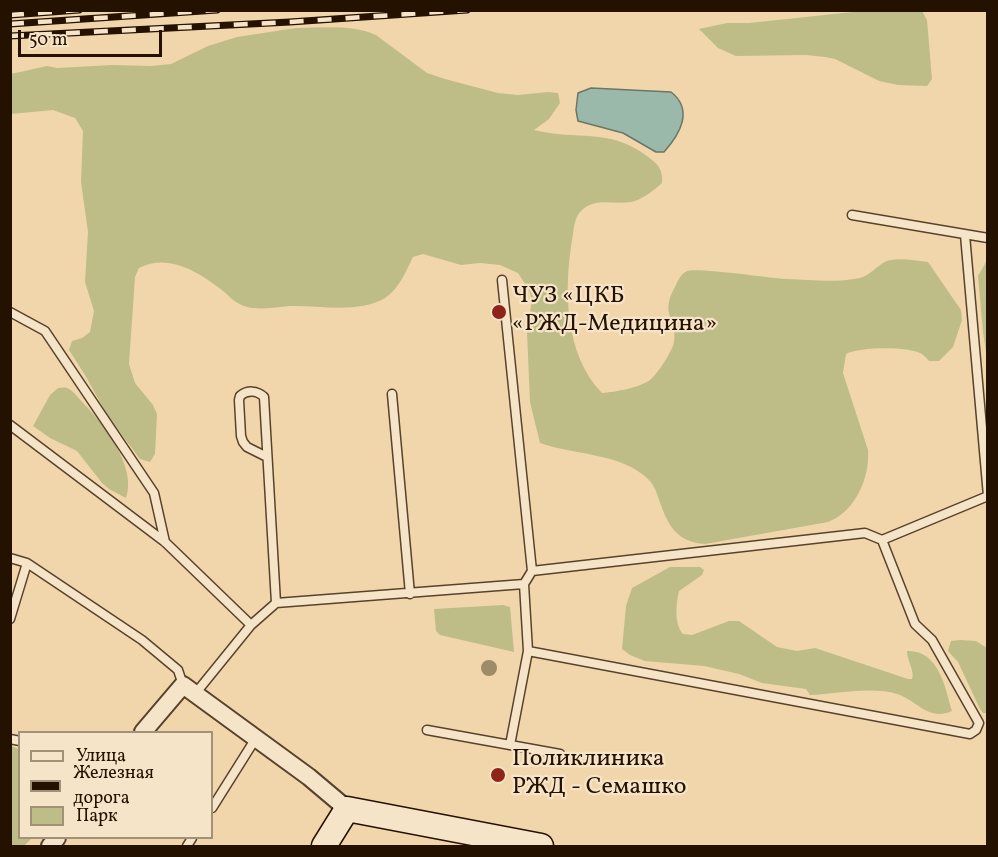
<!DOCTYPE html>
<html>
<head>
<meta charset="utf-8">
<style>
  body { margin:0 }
  #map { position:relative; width:998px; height:857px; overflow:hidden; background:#f1d6ac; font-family:Vollkorn,serif }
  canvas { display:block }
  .frame { position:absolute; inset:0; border:12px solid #251100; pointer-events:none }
  .legend { position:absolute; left:18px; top:731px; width:195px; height:108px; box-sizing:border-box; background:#f6e4c9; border:2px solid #a29079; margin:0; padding:8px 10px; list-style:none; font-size:18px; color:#251100 }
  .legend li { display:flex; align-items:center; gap:12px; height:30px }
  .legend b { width:30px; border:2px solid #a29079 }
  .scale { position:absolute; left:18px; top:30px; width:144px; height:27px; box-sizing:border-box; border:3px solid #251100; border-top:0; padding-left:8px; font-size:18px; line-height:21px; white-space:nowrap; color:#251100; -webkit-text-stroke:4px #f6e4c9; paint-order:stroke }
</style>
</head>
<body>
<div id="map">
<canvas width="998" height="857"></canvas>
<div class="frame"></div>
<ul class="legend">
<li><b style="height:8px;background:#f6e4c9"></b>Улица</li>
<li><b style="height:8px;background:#251100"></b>Железная дорога</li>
<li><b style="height:16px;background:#bebd87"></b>Парк</li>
</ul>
<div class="scale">50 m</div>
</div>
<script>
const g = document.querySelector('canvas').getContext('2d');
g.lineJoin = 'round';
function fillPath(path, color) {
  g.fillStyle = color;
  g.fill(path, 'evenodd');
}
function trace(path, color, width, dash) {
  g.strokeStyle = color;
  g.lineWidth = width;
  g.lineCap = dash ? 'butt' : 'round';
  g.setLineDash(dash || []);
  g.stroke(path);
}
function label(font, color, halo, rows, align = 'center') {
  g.font = font + ' Vollkorn,serif';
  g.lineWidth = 4.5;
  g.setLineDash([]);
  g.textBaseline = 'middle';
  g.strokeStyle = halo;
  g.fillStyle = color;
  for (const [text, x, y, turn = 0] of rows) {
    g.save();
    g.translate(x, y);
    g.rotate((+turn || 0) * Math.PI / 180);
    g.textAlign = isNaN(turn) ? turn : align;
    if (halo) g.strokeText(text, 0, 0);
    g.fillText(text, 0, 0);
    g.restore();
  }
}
const green = new Path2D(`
  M872,10l50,1 5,9 5,59 -5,7 -29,-1 -19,-4 -44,-22 -10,-2 -19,-2 -70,1 -18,-8 -19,-19 28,-6h22z
  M296,28c27,0 55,-4 80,7l51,38 18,6 53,14 20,2 30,-3 10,1 2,10 -11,16 -15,11c43,11 74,-3 113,26 11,8 16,13 15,27 -9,8 -19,16 -31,19 -17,3 -35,-5 -49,8 -8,7 -8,19 -10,30 -8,49 -8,114 30,153 12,-1 38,-5 48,-13 7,-5 23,-30 24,-38 4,-25 -16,-26 2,-57 2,-5 5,-11 11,-14 8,-4 84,7 100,8 24,1 49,4 73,-1 11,-3 17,-13 27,-17 12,-4 29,0 41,1l33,48 1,10 -9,27 -14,14h-10c-2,-2 -4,-5 -7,-7 -15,-8 -62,-7 -76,0l-3,19 25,77c2,28 -13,62 -40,72l-123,22c-29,-2 -37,-19 -46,-44 -2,-7 -5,-15 -10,-20 -26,-27 -76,-25 -109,-37l-10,-41 -3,-70 5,-32 -3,-10 -11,-17 -18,-8 -20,-2 -19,2 -38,-11 -10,3c-7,14 -14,32 -28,41 -27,16 -66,7 -95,8 -15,1 -31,5 -46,0 -9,-3 -15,-10 -22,-16 -24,-18 -53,-37 -83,-22l-4,9 -6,87 6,19 18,22 4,9 -2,40 -5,8 -10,-3 -18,-24 -17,-24 -20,-36 -16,-25 3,-9 10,-3 8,-6 4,-21 -9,-29 3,-50 -7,-50 2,-51 -8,-13 -22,-8 -42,4v-40l36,-8 10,2 55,-3 39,1 20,-2 37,-18 29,-9z
  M986,262h2l-1,97 -4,-27 -5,-56z
  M58,388c3,0 6,-1 9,0 7,3 12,11 17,16 21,21 53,64 42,94l-17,-9 -7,-6 -25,-32 -27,-13 -17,-12 17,-31z
  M670,567h30l4,3 -2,5 -23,16c-3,13 -5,33 4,43l9,1 37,-14h10l38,26 20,4 18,-3 93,31h4c3,-8 -5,-18 -5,-28 32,-1 38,36 45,60 -24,11 -35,-11 -55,-17 -25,-8 -61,0 -87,1l-4,-6 -44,-6 -23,-9 -35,-8 -59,-5 -15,-6 -8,-6 4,-43 6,-18z
  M503,605l7,2 4,45 -74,-17 -4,-4 -2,-22z
  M960,640l16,1 11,7v65h-4l-3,-4 -22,-47 -10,-11 3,-10z
  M11,746l8,3 1,89h12l-8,8h-13z`);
const water = new Path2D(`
  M591,88l80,4c23,18 9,42 -7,60h-8l-33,-19 -45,-12 -2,-11 2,-17z`);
const lane = new Path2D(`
  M852,215l136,23
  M10,312l35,19 109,162 11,49
  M392,394l18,200
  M10,425l155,117 86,83
  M267,457l-20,-10 -4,-5 -2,-6 -2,-36 1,-4c7,-6 17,-6 24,1l12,206
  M10,558l17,5 115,77 36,30 5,15
  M532,571l333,-38 17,7 106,-44 -23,-261
  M10,619l17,-56
  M528,651l442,83 6,-4 3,-7 -47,-83 -17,-16 -33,-84
  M195,694l56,-69 25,-22 248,-19 8,-13 -30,-291
  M427,730l133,24
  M10,739l10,2
  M510,745l18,-94 -4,-67
  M212,808l44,-70
  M187,846l5,-8`);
const street = new Path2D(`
  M143,732l40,-47 126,92 38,32
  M50,846l7,-8`);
const secondary = new Path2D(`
  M324,846l23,-37 194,37`);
const rail = new Path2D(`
  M10,15l69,-5
  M10,24l207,-14
  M10,36l280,-14 177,-12`);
const trees = [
  [489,668]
];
const markers = [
  [499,312,8,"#8f2418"],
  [498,775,8,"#8f2418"]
];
const poiNames = [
  ["ЧУЗ «ЦКБ",512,298],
  ["«РЖД-Медицина»",512,326],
  ["Поликлиника",512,761],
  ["РЖД - Семашко",512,789]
];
fillPath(green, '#bebd87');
fillPath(water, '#9bb9aa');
trace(water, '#6c7666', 1.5);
trace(lane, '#58422b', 11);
trace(street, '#58422b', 20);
trace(secondary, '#251100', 27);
trace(lane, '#f6e4c9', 8);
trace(street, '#f6e4c9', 16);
trace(secondary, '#f6e4c9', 24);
trace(rail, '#251100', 7);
trace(rail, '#f6e4c9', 4.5, [14]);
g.fillStyle = '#9e8b67';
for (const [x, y] of trees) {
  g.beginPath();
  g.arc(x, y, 8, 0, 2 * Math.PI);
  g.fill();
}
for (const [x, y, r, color] of markers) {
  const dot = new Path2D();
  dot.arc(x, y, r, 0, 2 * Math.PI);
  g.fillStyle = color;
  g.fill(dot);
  trace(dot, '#f6e4c9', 2);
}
label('24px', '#251100', '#f6e4c9', poiNames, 'left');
</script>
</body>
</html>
